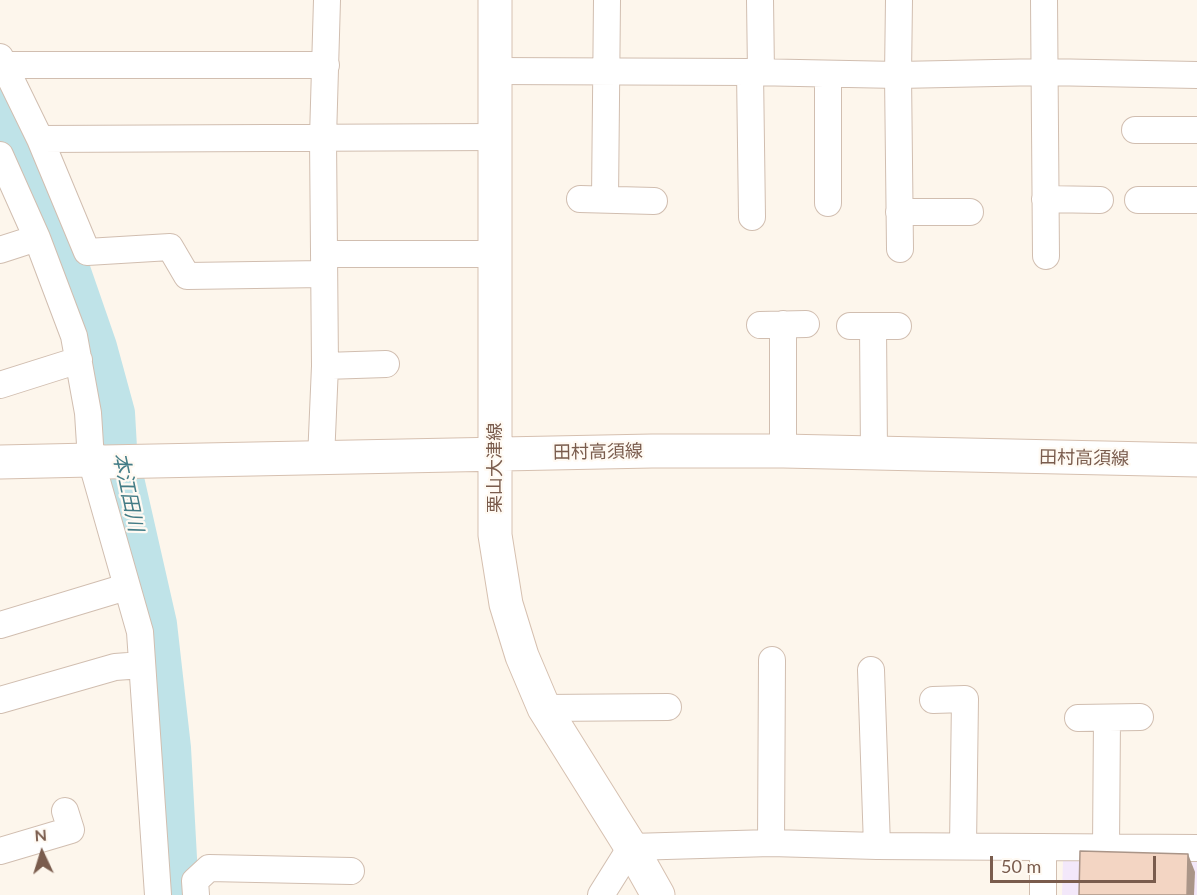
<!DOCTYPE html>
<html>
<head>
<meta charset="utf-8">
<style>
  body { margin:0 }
  #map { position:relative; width:1197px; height:895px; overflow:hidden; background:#fdf6ec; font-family:Lato,sans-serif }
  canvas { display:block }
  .north { position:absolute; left:12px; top:823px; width:60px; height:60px; -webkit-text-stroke:4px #fffaf3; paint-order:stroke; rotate:356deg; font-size:16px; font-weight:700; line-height:24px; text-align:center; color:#7a5c4d }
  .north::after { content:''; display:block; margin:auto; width:21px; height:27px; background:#7a5c4d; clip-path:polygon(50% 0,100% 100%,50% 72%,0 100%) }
  .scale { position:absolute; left:990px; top:856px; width:166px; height:27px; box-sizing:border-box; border:3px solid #7a5c4d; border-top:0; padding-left:8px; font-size:18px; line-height:21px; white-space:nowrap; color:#7a5c4d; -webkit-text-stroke:4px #fffaf3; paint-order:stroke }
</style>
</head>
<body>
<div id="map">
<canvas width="1197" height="895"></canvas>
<div class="north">N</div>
<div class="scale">50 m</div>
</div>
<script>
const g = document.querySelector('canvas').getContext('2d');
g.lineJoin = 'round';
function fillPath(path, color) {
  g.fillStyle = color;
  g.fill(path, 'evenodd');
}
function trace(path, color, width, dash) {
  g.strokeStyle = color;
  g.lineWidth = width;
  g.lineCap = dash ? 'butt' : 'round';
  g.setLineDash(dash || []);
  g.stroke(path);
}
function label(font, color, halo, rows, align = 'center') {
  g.font = font + ' Lato,"Noto Sans JP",sans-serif';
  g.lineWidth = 4.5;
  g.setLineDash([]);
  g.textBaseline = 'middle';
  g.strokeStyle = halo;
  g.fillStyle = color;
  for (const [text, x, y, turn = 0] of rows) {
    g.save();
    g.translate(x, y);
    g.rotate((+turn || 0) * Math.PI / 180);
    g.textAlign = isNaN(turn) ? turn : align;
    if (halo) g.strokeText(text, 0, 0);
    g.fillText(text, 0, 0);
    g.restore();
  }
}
const education = new Path2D(`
  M1063,861l134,1v33h-135z`);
const river = new Path2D(`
  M0,107l52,110 45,130 18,66 2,35 40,176 14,124 8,147`);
const minor = new Path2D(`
  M760,0l1,72
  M899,0l-1,75 2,174
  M1044,0l2,256
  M0,57l40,82 47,113 83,-5 17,29 136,-2
  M4,65h322
  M494,71l256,1 148,3 146,-3 153,3
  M750,72l2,145
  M828,74v129
  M1135,130h62
  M40,139l455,-2
  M0,155l37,83 37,98 14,77 3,47 49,172 18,263
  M580,199l74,2
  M605,199l2,-199
  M1045,199l55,1
  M1138,200h59
  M899,212h71
  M0,250l37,-12
  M324,254h171
  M760,325l46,-1
  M850,326h48
  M873,326l1,128
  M325,366l61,-2
  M0,385l79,-25
  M783,451v-127
  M321,459l4,-93 -2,-228 4,-138
  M0,625l126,-38
  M871,670l6,176
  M0,700l115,-33 27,-2
  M933,700l32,-1 -2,147
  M544,708l124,-1
  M1078,718l62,-1
  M771,843l1,-183
  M1106,847l1,-129
  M0,851l71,-21 -6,-19
  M196,895l-1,-14 14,-13 142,3
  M601,895l30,-48 140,-4 106,3 320,2
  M1043,895v-48`);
const secondary = new Path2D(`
  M495,0v535l11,69 16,52 22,52 87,139 27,48
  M0,462l91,-2 13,2 548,-11h131l414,9`);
const shadedWall = new Path2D(`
  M1188,854l7,18 -1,23h-7z`);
const building = new Path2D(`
  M1080,851l108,3 -1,41h-108z`);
const streetNames = [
  ["田村高須線",598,452,-1],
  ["田村高須線",1084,458,1],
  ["栗山大津線",495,468,-90]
];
const waterNames = [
  ["本江田川",128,492,78]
];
fillPath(education, '#f3e8fa');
trace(river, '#bfe3e8', 40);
trace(minor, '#d1beb0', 28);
trace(secondary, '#d6c0b0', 35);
trace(minor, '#fff', 26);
trace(secondary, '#fff', 33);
fillPath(shadedWall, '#aa9588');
fillPath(building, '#f3d5c3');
trace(building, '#aa9588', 1.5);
label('18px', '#7a5c4d', '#fffaf3', streetNames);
label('italic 20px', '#437c86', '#fffaf3', waterNames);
</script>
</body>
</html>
